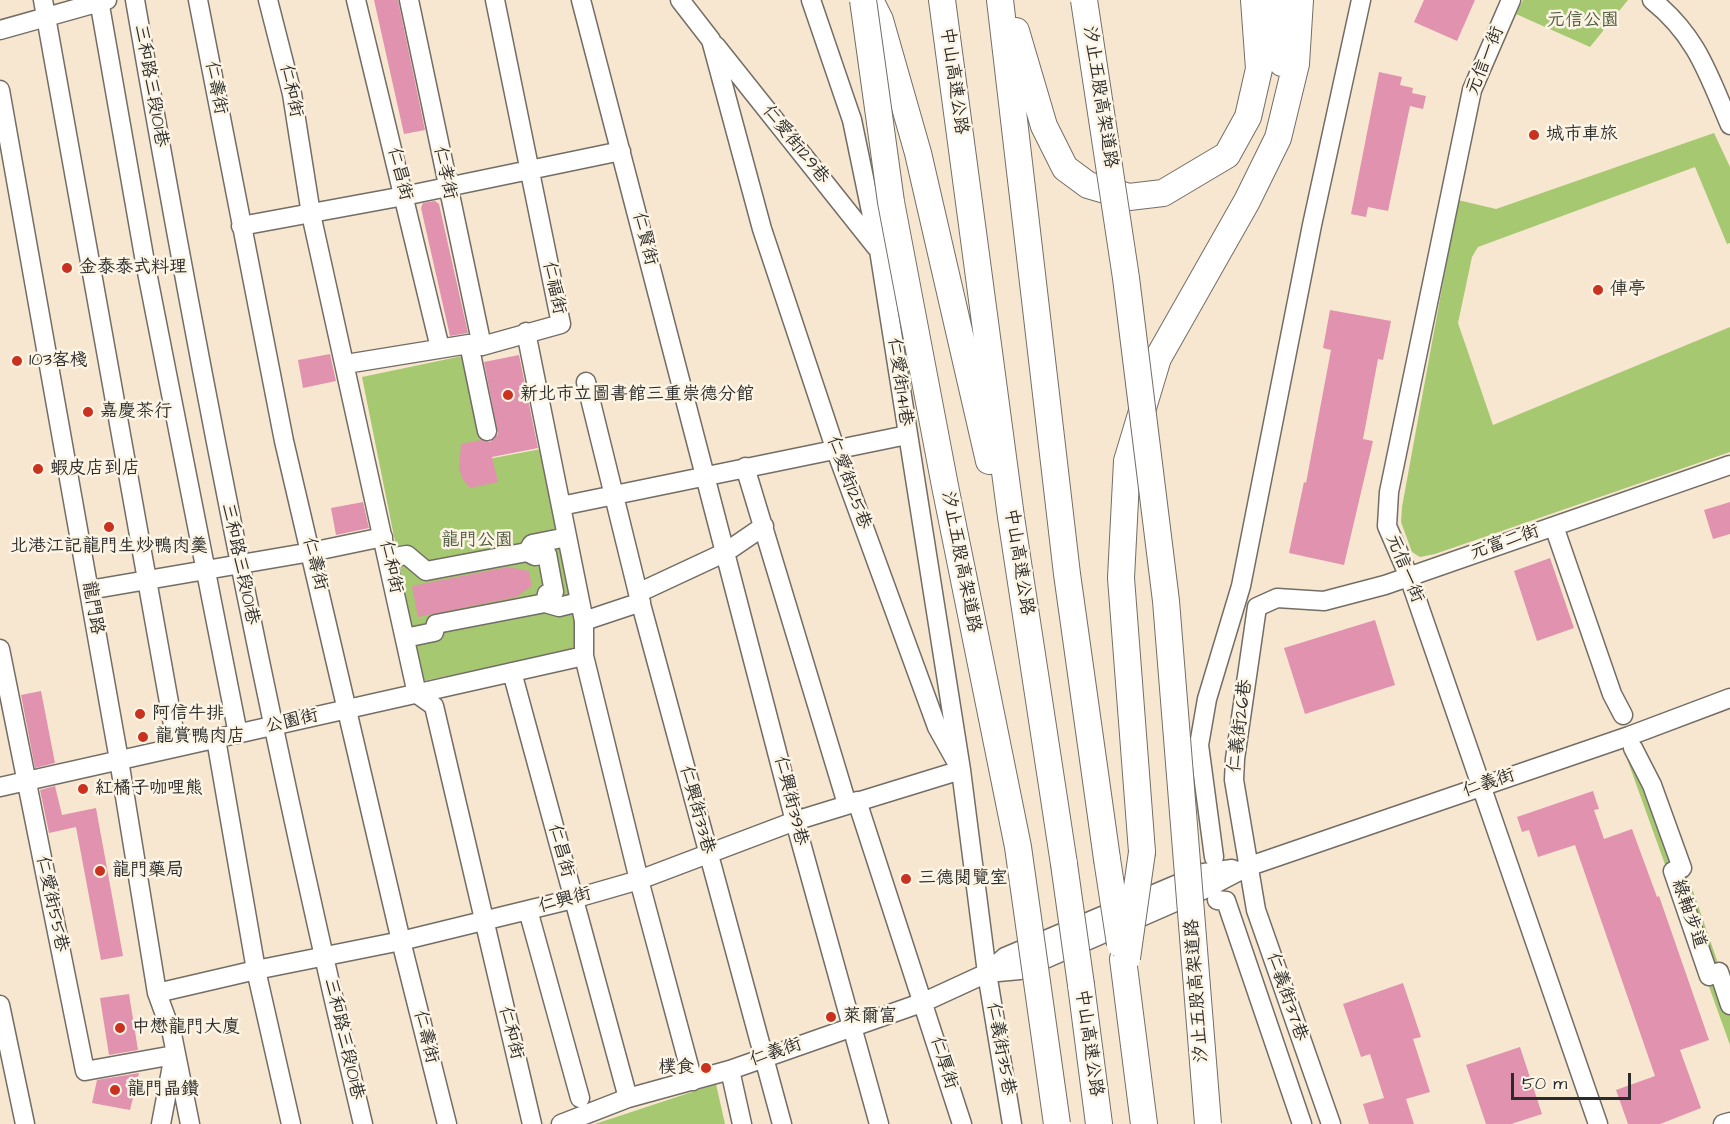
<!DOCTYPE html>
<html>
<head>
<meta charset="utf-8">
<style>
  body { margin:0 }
  #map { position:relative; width:1730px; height:1124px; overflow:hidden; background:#f8e7d0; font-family:"Architects Daughter",sans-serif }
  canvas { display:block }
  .scale { position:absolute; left:1511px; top:1073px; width:120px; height:27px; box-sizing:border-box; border:3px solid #2b2b2b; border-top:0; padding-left:8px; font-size:18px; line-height:21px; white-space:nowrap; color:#2b2b2b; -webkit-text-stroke:4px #fcf5e5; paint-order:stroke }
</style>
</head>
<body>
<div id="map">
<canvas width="1730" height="1124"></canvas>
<div class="scale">50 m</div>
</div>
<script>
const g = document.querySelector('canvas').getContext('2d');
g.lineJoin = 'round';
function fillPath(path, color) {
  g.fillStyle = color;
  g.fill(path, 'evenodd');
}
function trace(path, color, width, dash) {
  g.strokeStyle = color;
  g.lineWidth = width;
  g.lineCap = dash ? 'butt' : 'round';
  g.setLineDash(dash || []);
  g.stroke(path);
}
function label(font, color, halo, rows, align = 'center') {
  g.font = font + ' "Architects Daughter","LXGW WenKai TC",sans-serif';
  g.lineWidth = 5;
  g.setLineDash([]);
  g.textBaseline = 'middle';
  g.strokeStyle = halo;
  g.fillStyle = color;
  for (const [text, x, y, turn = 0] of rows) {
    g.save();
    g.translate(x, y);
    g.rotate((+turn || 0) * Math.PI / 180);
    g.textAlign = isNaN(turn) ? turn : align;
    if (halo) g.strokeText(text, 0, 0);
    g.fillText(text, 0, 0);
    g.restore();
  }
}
const green = new Path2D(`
  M1523,0h105l-38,47 -74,-33z
  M1714,133l16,34v76l-3,1 -32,-77 -217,80 -6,10 -14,66 35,102 237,-98v125l-295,102 -15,3 -8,-5 -11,-30 1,-15 56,-307 38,9z
  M467,355l21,104 53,-10 41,199 -159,33 -61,-304z
  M1644,749l86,249v47l-104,-289z
  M716,1084l9,40h-130z`);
const building = new Path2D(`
  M374,0h24l27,130 -21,4z
  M1424,0h51l-18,41 -43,-19z
  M1379,72l23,5 -2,8 13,3 -1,5 14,3 -3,13 -13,-3 -22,105 -20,-4 -2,10 -15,-3z
  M435,201l4,3 29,129 -18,3 -29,-128 2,-5z
  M1330,310l61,11 -8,39 -5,-1 -15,80 10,2 -29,124 -55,-12 15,-71 2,1 25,-133 -8,-2z
  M330,354l6,27 -33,7 -5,-28z
  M519,355l19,93 -46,9 6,25 -28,6 -7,-8 -4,-11 2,-25 20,-4 9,2 8,-8 -14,-72z
  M363,502l6,26 -33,7 -5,-27z
  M1730,502v32l-17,5 -9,-29z
  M1550,558l24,70 -37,13 -23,-70z
  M508,567l21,4 3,15 -16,11 -98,20 -6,-31z
  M1375,620l20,65 -90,29 -21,-66z
  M41,691l14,72 -20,5 -14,-73z
  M55,786l7,29 34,-7 27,148 -22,4 -25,-133 -27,6 -9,-43z
  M1593,791l6,18 -5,1 10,29 28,-10 25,68 2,-1 50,144 -29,10 21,58 -41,16h-32l-12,-34 39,-14 -80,-231 -37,12 -9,-27 -7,2 -5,-15z
  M1403,983l18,54 -8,2 17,53 -24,7 8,25h-45l-6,-20 21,-6 -14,-44 -9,3 -18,-53z
  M129,994l9,56 -29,5 -9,-57z
  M1520,1047l22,67 -31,10h-25l-20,-59z
  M139,1073l-9,37 -38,-7 5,-23z`);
const minor = new Path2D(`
  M43,0l134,747
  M99,0l46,262 93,472
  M135,0c65,377 139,752 228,1124
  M198,0l86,441 117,500 46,183
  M268,0l24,94 19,120 106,480 17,12 98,418
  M356,0l84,348
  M409,0l73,346
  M581,0l215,825 83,299
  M680,0l31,40 51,189 73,219 102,279 24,43 26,203 25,151
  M1511,0l-39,90 -83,402 -2,34 22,51 189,547
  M1652,0c45,36 56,74 78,125
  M0,30l107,-30
  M716,46l160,201
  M0,90l119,670 38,233 15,41 18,90
  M241,226l163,-30 217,-45
  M526,332l58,289v35l55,224 54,201
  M469,344l18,87
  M346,364l123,-20 13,2 79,-22 -66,-324
  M586,382l52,211 144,531
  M745,467l102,337
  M561,506l346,-71
  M1557,535l55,159 11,21
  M527,552l5,-8 35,-7
  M388,558l19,-3 19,16 101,-19 8,4 12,-2 7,38 -7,2 -2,9 -109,21 -2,8 -29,6
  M89,590l222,-38 72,-15
  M638,593l88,-41 38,-26
  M545,603l14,4 20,-5
  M584,621l57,-19
  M0,649l85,422 89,-16 -13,69
  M512,672l116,426
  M216,739l40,231 35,154
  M1633,748l19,37 30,83 -9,3 36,105 10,-4 11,33
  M0,787l584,-131
  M857,801l105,323
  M1214,857l-15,-112 8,-46 34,-113 71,-361 49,-225
  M1217,900l9,1 76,223
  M528,910l52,188
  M987,973l33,-3 185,-81 42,-22 382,-131 101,-38
  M157,993l99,-23 145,-29 172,-42 66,-19 156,-59 166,-51 -82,-520 -27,-130 -41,-120
  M0,1005l25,119
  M730,1070l12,54
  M561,1124l67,-26 102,-28 194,-68 63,-29 18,-16 199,-84 28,-4
  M1331,1124l-75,-214 -22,-130 1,-21 22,-152 20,-9 47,3 61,-16 345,-120
  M1723,1124l7,-2`);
const highway = new Path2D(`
  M870,0l10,20 38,133 71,308
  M942,0l69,517 53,347
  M1000,0l67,574 40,285
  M1278,0l4,30v33
  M1016,31l28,95 21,42 23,17 41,12 34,-4 64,-38 21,-38 11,-48 -5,-69
  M1142,852l-21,-274 6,-117 31,-103 89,-157 31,-63 18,-74 4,-64
  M1123,959l21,165
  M1081,985l18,139`);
const highwayBridge = new Path2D(`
  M863,0l28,202 54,284 73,361 39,277
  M1084,0l42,278 40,323 42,523
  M1107,859l13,85
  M1064,864l17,121
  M1127,958l15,-106`);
const markers = [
  [1534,135,6,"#c8321e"],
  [67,268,6,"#c8321e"],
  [1598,290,6,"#c8321e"],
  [17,361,6,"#c8321e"],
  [508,395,6,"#c8321e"],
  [88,412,6,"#c8321e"],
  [38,469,6,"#c8321e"],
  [109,527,6,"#c8321e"],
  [140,714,6,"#c8321e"],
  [143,737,6,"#c8321e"],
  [83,789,6,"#c8321e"],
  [100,871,6,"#c8321e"],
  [906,879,6,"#c8321e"],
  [831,1017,6,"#c8321e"],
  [120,1028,6,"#c8321e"],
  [706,1068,6,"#c8321e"],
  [115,1090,6,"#c8321e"]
];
const parkNames = [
  ["元信公園",1583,21],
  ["龍門公園",477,541]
];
const streetNames = [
  ["元信一街",1486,61,-68],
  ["中山高速公路",953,81,82],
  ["三和路三段101巷",150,86,80],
  ["仁壽街",215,88,79],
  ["仁和街",290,91,78],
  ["汐止五股高架道路",1099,97,81],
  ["仁愛街129巷",795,145,51],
  ["仁孝街",444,173,78],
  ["仁昌街",399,174,76],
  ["仁賢街",644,239,76],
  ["仁福街",553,288,78],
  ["仁愛街141巷",899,382,82],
  ["仁愛街125巷",848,483,70],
  ["元富二街",1505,543,-19],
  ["汐止五股高架道路",960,562,79],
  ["中山高速公路",1018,562,81],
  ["三和路三段101巷",239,564,78],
  ["仁壽街",314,564,76],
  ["仁和街",390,567,78],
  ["元信一街",1404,569,68],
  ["龍門路",92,608,80],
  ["公園街",292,722,-13],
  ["仁義街26巷",1241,726,-83],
  ["仁義街",1489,784,-19],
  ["仁興街39巷",790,801,76],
  ["仁興街33巷",696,810,75],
  ["仁昌街",560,851,75],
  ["仁興街",565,901,-15],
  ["仁愛街55巷",51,904,78],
  ["綠軸步道",1688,914,71],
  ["汐止五股高架道路",1198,991,-94],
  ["仁義街37巷",1286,997,71],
  ["仁和街",510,1033,76],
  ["仁壽街",425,1037,76],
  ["三和路三段101巷",343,1039,77],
  ["中山高速公路",1088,1043,82],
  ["仁義街35巷",1000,1049,80],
  ["仁義街",776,1053,-19],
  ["仁厚街",943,1063,73]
];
const poiNames = [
  ["城市車旅",1546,135],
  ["金泰泰式料理",79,268],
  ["俥亭",1610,290],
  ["103客棧",29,361],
  ["新北市立圖書館三重崇德分館",520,395],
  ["嘉慶茶行",100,412],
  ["蝦皮店到店",50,469],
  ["北港江記龍門生炒鴨肉羹",109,547,"center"],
  ["阿信牛排",152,714],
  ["龍賞鴨肉店",155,737],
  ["紅橘子咖哩熊",95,789],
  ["龍門藥局",112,871],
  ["三德閱覽室",918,879],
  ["萊爾富",843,1017],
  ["中懋龍門大廈",132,1028],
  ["樸食",694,1068,"right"],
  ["龍門晶鑽",127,1090]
];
fillPath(green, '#a5c871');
fillPath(building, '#e092af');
trace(minor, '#736d65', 21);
trace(highway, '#736d65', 28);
trace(minor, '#fff', 18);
trace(highway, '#fff', 26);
trace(highwayBridge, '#736d65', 28, []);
trace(highwayBridge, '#fff', 26);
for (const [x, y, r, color] of markers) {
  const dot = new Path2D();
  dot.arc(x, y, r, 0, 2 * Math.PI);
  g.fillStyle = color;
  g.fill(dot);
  trace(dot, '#fcf5e5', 2);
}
label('18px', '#505a40', '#fcf5e5', parkNames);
label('18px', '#2b2b2b', '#fcf5e5', streetNames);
label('18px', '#2b2b2b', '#fcf5e5', poiNames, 'left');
</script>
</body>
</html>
